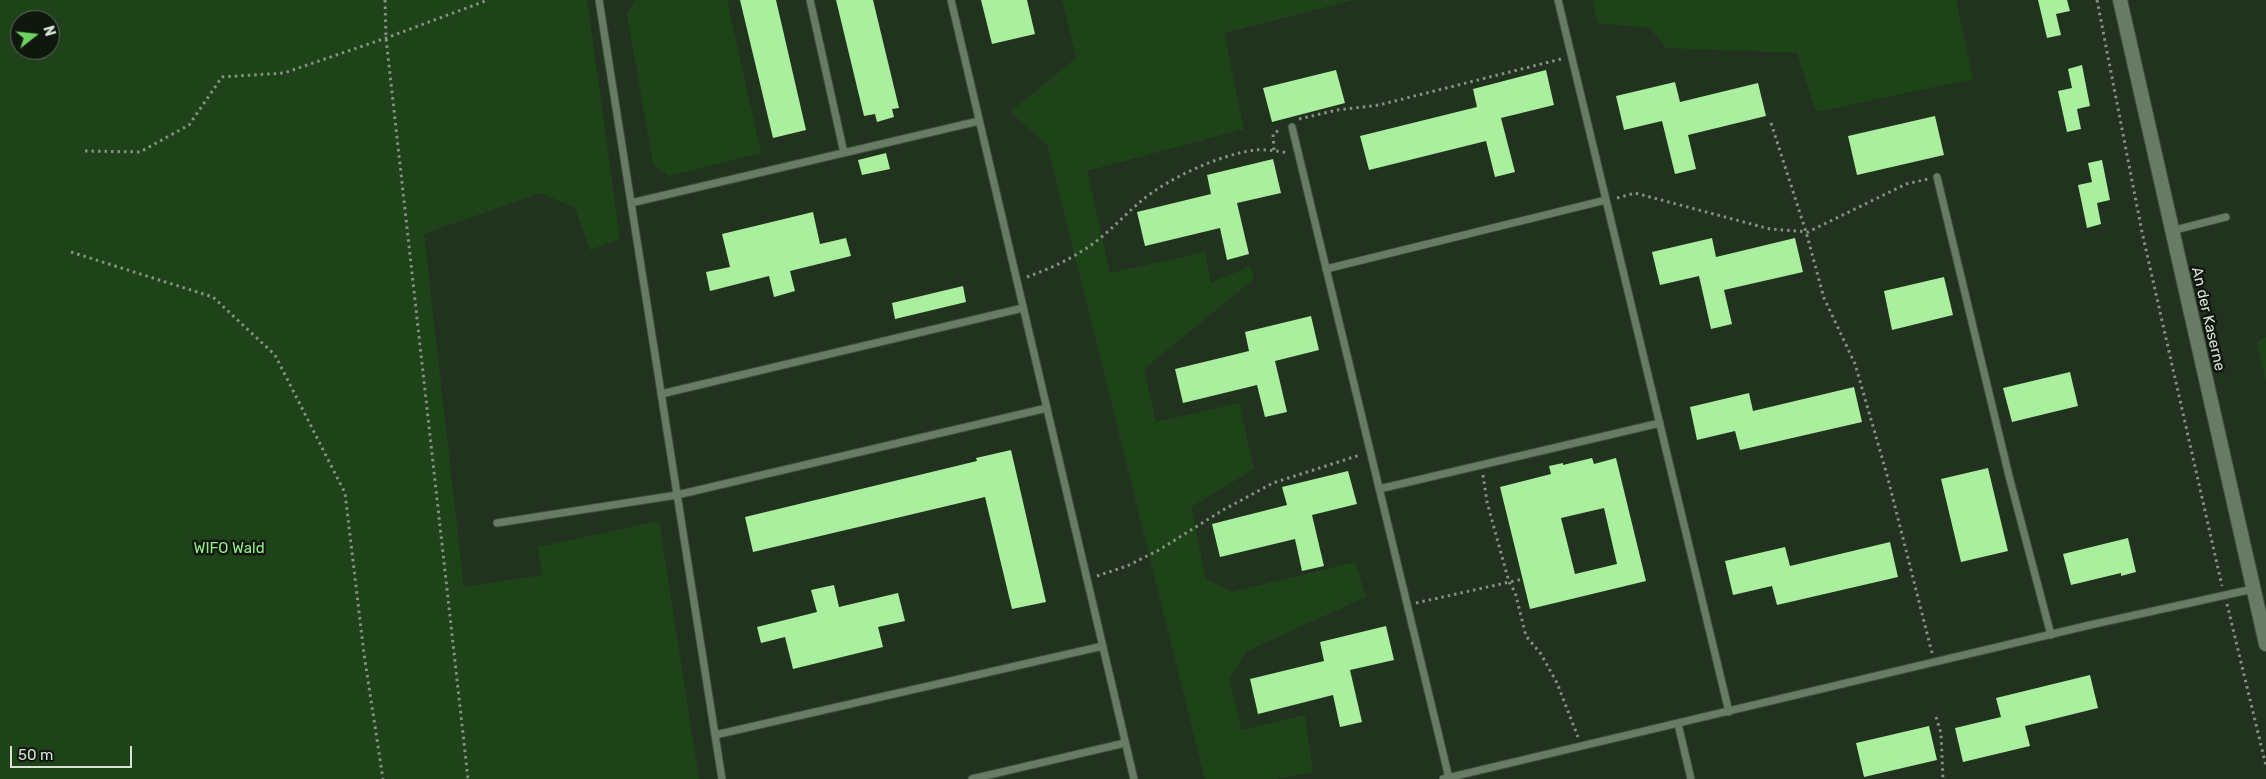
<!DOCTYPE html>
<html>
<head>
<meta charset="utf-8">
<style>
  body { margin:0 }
  #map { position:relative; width:2266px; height:779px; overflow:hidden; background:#21321e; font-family:Rubik,sans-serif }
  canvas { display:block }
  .north { position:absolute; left:10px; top:10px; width:50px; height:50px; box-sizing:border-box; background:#10170f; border:1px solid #60685e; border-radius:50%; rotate:74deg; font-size:14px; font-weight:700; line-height:20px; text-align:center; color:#d7e2d5 }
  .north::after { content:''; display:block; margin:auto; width:18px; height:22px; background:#6ed360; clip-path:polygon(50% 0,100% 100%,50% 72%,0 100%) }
  .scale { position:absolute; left:10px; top:746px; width:122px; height:22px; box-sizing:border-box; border:2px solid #d7e2d5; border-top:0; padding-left:6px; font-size:15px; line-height:18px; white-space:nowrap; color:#d7e2d5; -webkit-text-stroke:4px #10170f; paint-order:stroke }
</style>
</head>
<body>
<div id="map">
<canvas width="2266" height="779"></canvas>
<div class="north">N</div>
<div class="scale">50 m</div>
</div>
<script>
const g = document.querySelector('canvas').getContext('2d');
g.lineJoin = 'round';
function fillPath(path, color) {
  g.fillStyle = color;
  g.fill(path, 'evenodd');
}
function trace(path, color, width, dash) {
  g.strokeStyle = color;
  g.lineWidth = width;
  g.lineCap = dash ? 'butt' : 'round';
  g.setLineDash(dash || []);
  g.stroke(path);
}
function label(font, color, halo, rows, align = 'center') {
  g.font = font + ' Rubik,sans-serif';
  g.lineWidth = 5;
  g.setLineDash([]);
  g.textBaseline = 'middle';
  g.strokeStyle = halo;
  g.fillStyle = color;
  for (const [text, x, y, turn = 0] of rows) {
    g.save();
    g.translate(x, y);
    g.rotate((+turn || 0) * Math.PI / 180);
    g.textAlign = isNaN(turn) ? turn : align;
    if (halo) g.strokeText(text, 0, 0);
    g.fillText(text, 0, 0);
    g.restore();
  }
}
const green = new Path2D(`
  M0,0h587l33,239 -30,11 -15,-42 -34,-15 -117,41 40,353 78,-12 -4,-28 121,-26 40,258h-699zM20,20h30v30h-30z
  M635,0h92l34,153 -93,23 -15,-12 -26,-150z
  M1062,0h292l-130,33 20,96 -157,42 23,102 95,-21 6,31 39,-17 4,13 -110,90 12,53 83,-19 15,66 -63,38 15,72 26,13 123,-30 11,35 -119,54 -18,29 13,50 63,-15 8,57 -36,7h-72l-158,-634 -37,-33 66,-54z
  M1593,0h363l17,79 -157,33 -19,-59 -131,-5 -16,-20 -53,-5z
  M2266,337v46l-9,-42z`);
const building = new Path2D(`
  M740,0h36l30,130 -33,8z
  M836,0h37l26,108 -7,1 2,8 -17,5 -2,-8 -11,2z
  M981,0h46l8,34 -43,10z
  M2038,0h29l3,11 -14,3 5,21 -14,3z
  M2082,65l8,41 -13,3 4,20 -14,3 -9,-41 14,-3 -4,-19z
  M1336,70l9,33 -73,19 -9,-34z
  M1546,70l8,35 -53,13 14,54 -20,5 -9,-36 -117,29 -9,-34 117,-29 -4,-18z
  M1675,82l5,20 78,-19 8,33 -78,19 8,34 -21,5 -13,-53 -38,9 -8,-34z
  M1935,116l9,39 -87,20 -9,-39z
  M886,153l4,16 -28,6 -4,-15z
  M1273,159l8,34 -44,10 12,51 -22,6 -7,-32 -75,18 -8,-34 74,-18 -4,-19z
  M2102,160l8,40 -13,3 4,21 -14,4 -9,-43 14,-3 -4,-19z
  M813,212l7,32 26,-6 5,18 -61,15 5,20 -21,6 -5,-21 -59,15 -4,-19 24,-5 -8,-33z
  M1712,238l4,19 79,-19 8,34 -79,18 8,34 -21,5 -12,-53 -39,9 -8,-33z
  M1944,277l9,38 -61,15 -8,-39z
  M963,286l3,16 -71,17 -3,-16z
  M1311,316l8,34 -44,11 12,51 -22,5 -8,-32 -74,18 -8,-34 74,-18 -4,-19z
  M2070,372l8,34 -66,16 -9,-34z
  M1854,387l8,35 -122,28 -5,-19 -38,9 -7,-33 59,-14 4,18z
  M1011,450l35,152 -34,7 -27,-112 -232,55 -8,-35 232,-56 -1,-3z
  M1592,458l2,6 22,-6 30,123 -116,28 -30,-122 51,-13 -2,-8 14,-3v2zM1604,508l13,56 -42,10 -14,-56z
  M1988,468l20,83 -47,11 -20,-83z
  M1348,471l9,33 -45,11 12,51 -22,5 -7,-32 -75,18 -8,-33 75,-19 -5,-18z
  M2128,538l8,34 -15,4v-3l-50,12 -8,-31z
  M1890,542l8,35 -121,28 -5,-19 -39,9 -8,-34 60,-14 5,19z
  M834,585l5,22 59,-14 7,28 -27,6 5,20 -90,22 -8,-32 -24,6 -4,-16 60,-15 -6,-22z
  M1386,626l8,34 -44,10 12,52 -22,5 -7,-32 -75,19 -8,-35 74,-18 -4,-19z
  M2090,675l8,33 -73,18 5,20 -67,16 -8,-34 46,-11 -5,-19z
  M1929,726l8,34 -73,17 -8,-34z`);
const path = new Path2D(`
  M385,0l1,38 82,741
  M2097,0l45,232 80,354
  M1299,119l38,-9 42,-5 182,-46
  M1771,123l35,109 18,66 31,66 32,111 45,178
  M1274,150l-1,-16 8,-5
  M85,151l55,1 49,-27 33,-48 62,-4 102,-35 102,-38
  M1617,198l18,-5 135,36 38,3 98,-48 22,-5
  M71,252l142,45 62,58 70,138 19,161 19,125
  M1027,277c19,-7 38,-15 55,-26 22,-13 39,-33 58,-49 28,-24 79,-47 115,-52 11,-1 22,1 34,3
  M1483,475l4,27 22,80 6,10 11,44 15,18 16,29 21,54
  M1097,576l30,-10 32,-16 64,-40 50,-27 87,-28
  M1416,603l107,-24
  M2227,604l39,162
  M1936,717l5,16 2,46`);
const lane = new Path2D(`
  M599,0l123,779
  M810,0l34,153
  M951,0l183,779
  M1558,0l171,712
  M1292,127l157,651
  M1937,177l72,299 42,159
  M631,203l348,-82
  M2171,231l55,-14
  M1326,269l280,-69
  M661,394l362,-86
  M1379,489l281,-66
  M497,523l180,-28 370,-87
  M1678,724l13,55
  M715,735l388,-89
  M972,779l153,-36
  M1443,779l647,-154 163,-36`);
const street = new Path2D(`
  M2120,0l146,644`);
const streetNames = [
  ["An der Kaserne",2208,319,77]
];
const parkNames = [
  ["WIFO Wald",229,549]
];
fillPath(green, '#1e4319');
fillPath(building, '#a9ef9e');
trace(lane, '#3f4e3d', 9);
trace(street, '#3f4e3d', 16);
trace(path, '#859282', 3, [2.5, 4]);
trace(lane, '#687c65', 7);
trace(street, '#687c65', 14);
label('15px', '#d7e2d5', '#10170f', streetNames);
label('15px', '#96ef8a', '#10170f', parkNames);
</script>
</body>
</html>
